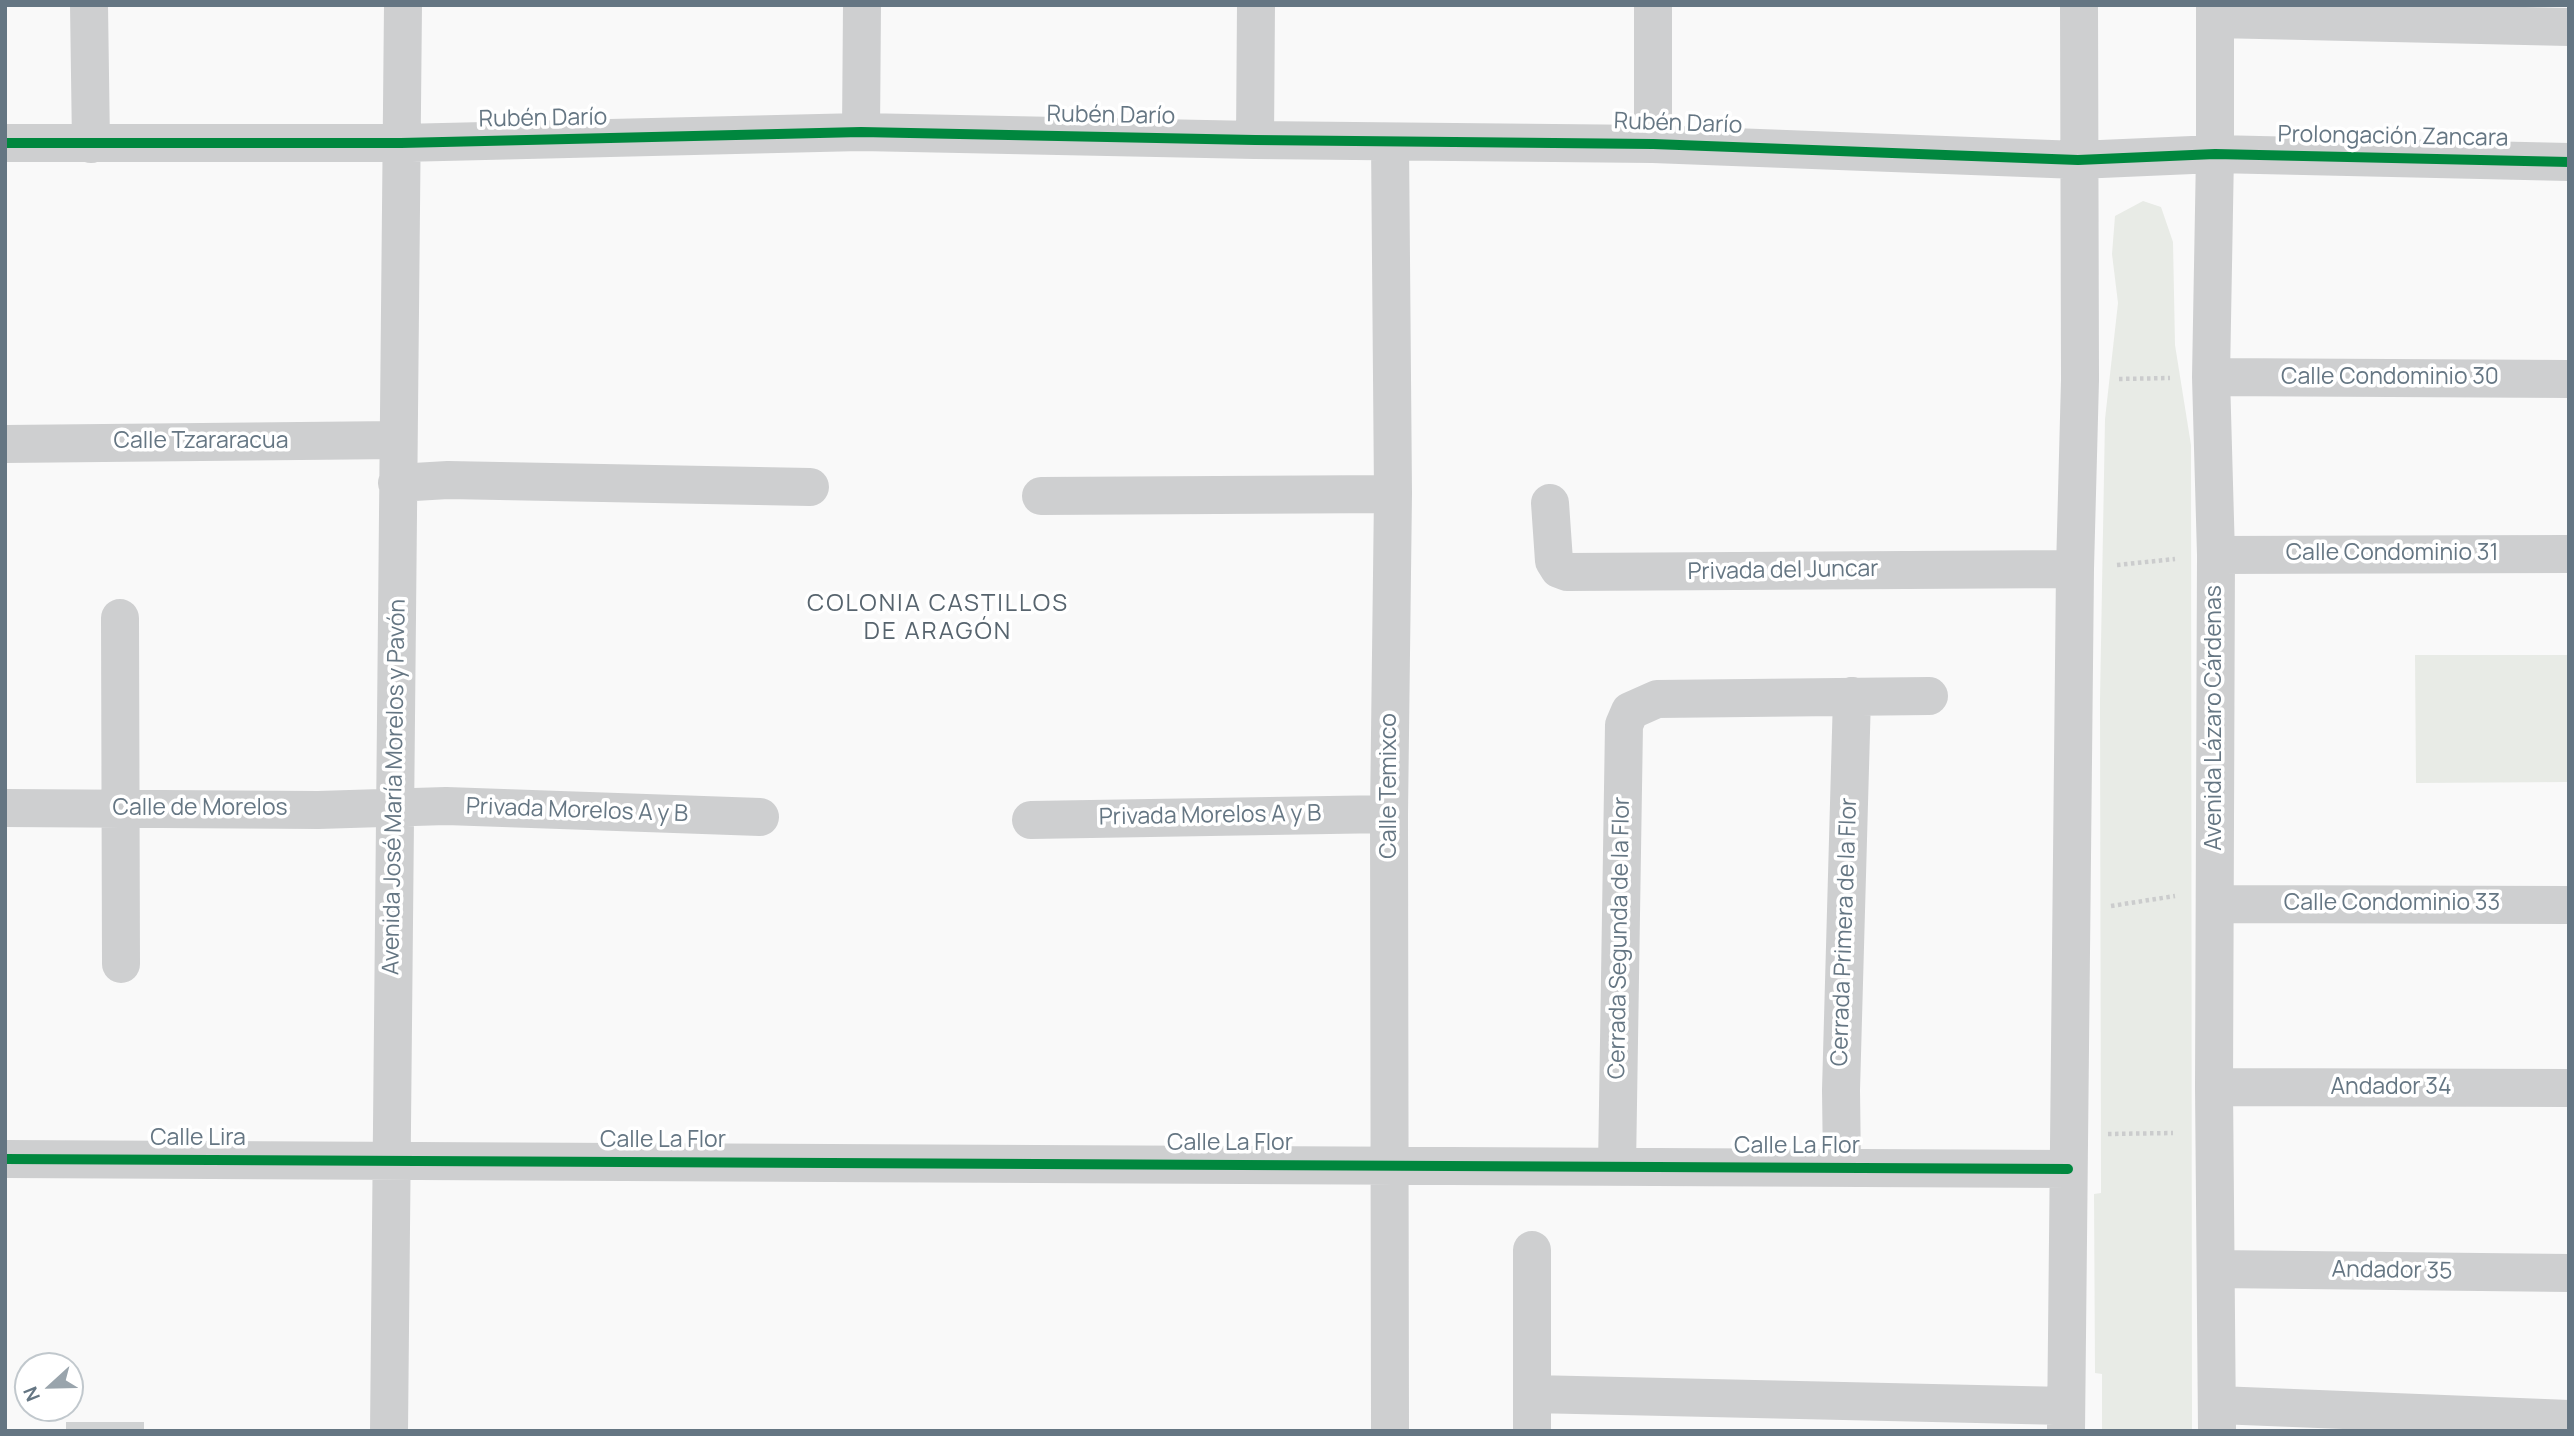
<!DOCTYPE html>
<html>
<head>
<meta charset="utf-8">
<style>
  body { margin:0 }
  #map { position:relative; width:2574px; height:1436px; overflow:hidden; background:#f9f9f9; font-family:Manrope,sans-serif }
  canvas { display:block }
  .frame { position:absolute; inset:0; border:7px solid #657683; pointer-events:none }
  .north { position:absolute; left:14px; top:1352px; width:70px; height:70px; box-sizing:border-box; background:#fff; border:2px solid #c1c8cd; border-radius:50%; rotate:248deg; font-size:19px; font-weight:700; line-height:28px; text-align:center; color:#657683 }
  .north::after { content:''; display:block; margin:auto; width:24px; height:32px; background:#99a4ac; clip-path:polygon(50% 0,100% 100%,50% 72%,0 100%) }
</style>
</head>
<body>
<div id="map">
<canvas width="2574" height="1436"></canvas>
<div class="frame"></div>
<div class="north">N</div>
</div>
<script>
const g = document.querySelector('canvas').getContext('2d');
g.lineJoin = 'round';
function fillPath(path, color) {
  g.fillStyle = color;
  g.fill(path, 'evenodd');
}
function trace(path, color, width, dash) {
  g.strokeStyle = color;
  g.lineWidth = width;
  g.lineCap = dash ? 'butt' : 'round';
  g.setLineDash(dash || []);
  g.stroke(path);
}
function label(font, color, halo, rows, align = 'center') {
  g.font = font + ' Manrope,sans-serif';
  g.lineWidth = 7;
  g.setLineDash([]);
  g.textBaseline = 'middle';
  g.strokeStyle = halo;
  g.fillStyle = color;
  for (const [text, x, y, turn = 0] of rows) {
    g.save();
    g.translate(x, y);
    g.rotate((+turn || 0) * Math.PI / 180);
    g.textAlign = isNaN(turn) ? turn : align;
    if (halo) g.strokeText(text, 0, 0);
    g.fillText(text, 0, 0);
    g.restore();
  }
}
const green = new Path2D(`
  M2143,201l18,6 12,35 2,103 16,100 1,986h-90v-57l-7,-1 -1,-179 7,-1 -1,-493 5,-281 13,-116 -6,-49 3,-38z
  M2415,655h154v127l-153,1z`);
const building = new Path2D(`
  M66,1422h78v9h-78z`);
const path = new Path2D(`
  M2119,379l51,-1
  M2117,565l58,-6
  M2111,906l64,-10
  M2108,1134l65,-1`);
const minor = new Path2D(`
  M89,5l2,139
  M2215,5v149l-4,223 5,178 -2,532 3,344
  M2216,19l353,8
  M861,132l1,-127
  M1255,140l1,-135
  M1390,142l3,352 -4,320 1,617
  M5,143h396l460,-11 394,8 398,4 425,16 137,-6 354,8
  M1653,144v-139
  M2211,377l358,2
  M5,444l393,-4
  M397,483l51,-3 362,7
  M1041,496l352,-2
  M1550,503l4,58 5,8 8,3 508,-3
  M2216,555l353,-1
  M120,618l1,346
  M5,808l313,2 128,-4 314,11
  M1031,820l358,-6
  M2215,904l354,1
  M2214,1087l355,1
  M5,1159l2063,10
  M1617,1167l7,-442 6,-14 27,-12 272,-3
  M1842,1168l-1,-78 11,-394
  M2216,1269l353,4
  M1532,1394l534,12
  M2218,1405l351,14
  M389,1431l14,-1426
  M1532,1431v-181
  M2066,1431l9,-862 5,-189 -1,-375`);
const cycleway = new Path2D(`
  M5,143h396l460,-11 394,8 398,4 425,16 137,-6 354,8
  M5,1159l2063,10`);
const streetNames = [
  ["Rubén Darío",1111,116,1],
  ["Rubén Darío",543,119,-1],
  ["Rubén Darío",1678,124,2],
  ["Prolongación Zancara",2393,137,1],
  ["Calle Condominio 30",2390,378],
  ["Calle Tzararacua",201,442],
  ["Calle Condominio 31",2392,554],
  ["Privada del Juncar",1783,571,-1],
  ["Avenida Lázaro Cárdenas",2215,718,-90],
  ["Calle Temixco",1390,786,-90],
  ["Avenida José María Morelos y Pavón",395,787,-89],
  ["Calle de Morelos",200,809],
  ["Privada Morelos A y B",577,811,2],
  ["Privada Morelos A y B",1210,816,-1],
  ["Calle Condominio 33",2392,904],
  ["Cerrada Primera de la Flor",1845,932,-88],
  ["Cerrada Segunda de la Flor",1620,938,-89],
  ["Andador 34",2391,1088],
  ["Calle Lira",198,1139],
  ["Calle La Flor",663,1141],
  ["Calle La Flor",1230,1144],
  ["Calle La Flor",1797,1147],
  ["Andador 35",2392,1271,1]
];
const neighbourhoodNames = [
  ["COLONIA CASTILLOS",938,604],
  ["DE ARAGÓN",938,632]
];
fillPath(green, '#e8ebe6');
fillPath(building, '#d0d2d3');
trace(path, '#cbcccd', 4.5, [3.5, 3.5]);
trace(minor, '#cecfd0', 38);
trace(cycleway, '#00873e', 10);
label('23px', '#657683', '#fff', streetNames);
g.letterSpacing = '2px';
label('24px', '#57646e', '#fff', neighbourhoodNames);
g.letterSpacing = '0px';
</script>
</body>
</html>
